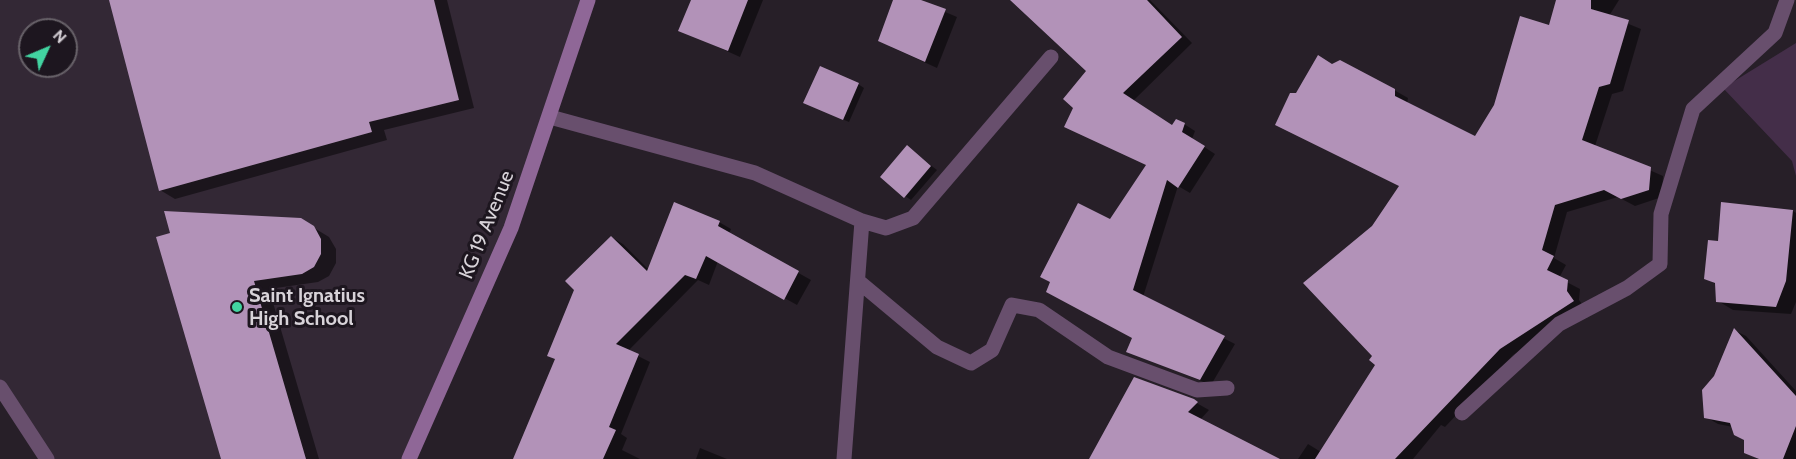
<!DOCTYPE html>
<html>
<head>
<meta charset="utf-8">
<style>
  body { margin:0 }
  #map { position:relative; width:1796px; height:459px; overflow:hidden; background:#271f28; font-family:Cabin,sans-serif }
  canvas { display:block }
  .north { position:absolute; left:18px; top:18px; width:60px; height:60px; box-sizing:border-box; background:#1d161f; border:2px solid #686269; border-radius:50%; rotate:46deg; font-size:16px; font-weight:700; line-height:24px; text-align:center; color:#d8d3d9 }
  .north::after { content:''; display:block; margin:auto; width:21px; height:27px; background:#42d4a1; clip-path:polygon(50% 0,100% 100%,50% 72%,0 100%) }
</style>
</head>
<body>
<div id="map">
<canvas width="1796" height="459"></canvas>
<div class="north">N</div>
</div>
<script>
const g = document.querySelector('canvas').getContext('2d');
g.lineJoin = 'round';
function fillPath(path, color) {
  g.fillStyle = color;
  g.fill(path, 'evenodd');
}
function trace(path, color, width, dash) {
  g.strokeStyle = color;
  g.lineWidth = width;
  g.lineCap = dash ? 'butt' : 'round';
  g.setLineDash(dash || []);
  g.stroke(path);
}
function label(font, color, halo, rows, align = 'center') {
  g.font = font + ' Cabin,sans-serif';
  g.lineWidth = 6;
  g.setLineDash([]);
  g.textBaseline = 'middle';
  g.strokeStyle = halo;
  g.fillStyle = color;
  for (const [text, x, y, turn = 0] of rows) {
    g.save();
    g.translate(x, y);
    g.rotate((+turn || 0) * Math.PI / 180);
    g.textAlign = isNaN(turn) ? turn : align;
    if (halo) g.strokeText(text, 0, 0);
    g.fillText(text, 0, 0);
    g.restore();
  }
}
const built = new Path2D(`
  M0,0h589l-78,228 -108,231h-356l-47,-72zM30,30h36v36h-36z`);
const green = new Path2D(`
  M1796,43v133l-4,-15 -69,-73z`);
const shadow = new Path2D(`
  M111,0h336l27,108 -90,22 3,10 -212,59 -15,-9z
  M692,0h71l-23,57 -60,-27z
  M895,0h22l40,17 -20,51 -46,-21z
  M1013,0h137l42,43 -59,58 40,26 11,-3 11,7 -3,8 23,15 -25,39 -12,-7 -35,111 92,47 -24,41 -83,-34 6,-13 -23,-117 36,-56 -59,-94z
  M1558,0h61l-10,16 32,13 -18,62 -11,3 -17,52 68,30 -1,21 -27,9 -17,-9 -51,15 -13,46 12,7 -7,13 21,11 -1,11 7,9 -73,46 -68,72 -4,-2 -28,34h-115l10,-15 13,8 56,-87 -3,-9 -1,-129 28,-40 -104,-93 36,-29 61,25 14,8 -1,6 68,33 75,-110z
  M858,84l6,4 -15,34 -37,-16z
  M907,147l30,23 -26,30 -6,-4z
  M1793,211l3,2v89l-5,12 -58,-4 -15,-9 -1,-16 -11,-7 13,-35z
  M301,220l28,17 7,12v14l-7,13 -11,6 -49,7 50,170h-96l-65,-221z
  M719,222l12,7 -2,5 82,46 -14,25 -79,-44 -9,24 -11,-5 -70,71 22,11 -29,72 6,4 -5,12 18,9h-125l96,-222 12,7 26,26z
  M1734,330l12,6 50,55v68h-38l-12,-7 -1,-12 -12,-13 -15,-3 -12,-7 9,-40z
  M1193,401l16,9 -9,10 77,39h-186z
  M700,448l27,11h-31z`);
const building = new Path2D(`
  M109,0h325l25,100 -90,22 3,10 -213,59z
  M691,0h57l-20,51 -50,-20z
  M893,0h28l25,9 -21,53 -47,-21z
  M1010,0h137l35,37 -59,56 49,32 4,-6 9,4 -3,9 23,14 -27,42 -11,-8 -34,110 92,46 -25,44 -74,-28 6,-14 -86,-46 4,-10 -10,-5 38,-74 32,16 36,-54 -82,-38 9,-19 -10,-9 23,-28z
  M1556,0h35v9l38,11 -19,64 -11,3 -17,53 69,27 -2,23 -28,9 -17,-9 -49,15 -13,45 12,6 -7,14 21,10 -1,11 7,10 -74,48 -105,110h-80l60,-94 -6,-5 3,-4 -69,-73 69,-57 27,-40 -124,-61 15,-32h6l22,-38 14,9 8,-4 55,29v7l80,40 19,-31 26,-89 29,9z
  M820,66l39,17 -16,37 -40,-17z
  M907,145l24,21 -27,32 -24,-21z
  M674,202l46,19 -2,5 81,45 -15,29 -78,-44 -10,23 -11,-4 -69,69 23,10 -30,73 7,3 -13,29h-90l42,-100 -8,-3 27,-66 -9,-9 46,-45 36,35z
  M1721,202l72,8 -7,71 -10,26 -60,-5 -1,-19 -11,-4 4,-39 10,1z
  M164,211l137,7 13,8 7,13v15l-7,13 -12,7 -48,7 52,178h-85l-65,-222 14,-4z
  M1734,328l62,68v30l-13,33h-24l-15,-6v-13l-10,-5 -4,-12 -26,-5 -2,-28 12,-14z
  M1134,377l60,22 4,3 -10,10 92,47h-191z`);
const minor = new Path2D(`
  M550,117l205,56 107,48 24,7 27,-10 138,-161
  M858,281l79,66 34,16 21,-13 20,-45 27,5 69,47 89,33 30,-2
  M0,387l47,72
  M1462,413l97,-89 68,-36 33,-24 1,-50 32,-105 82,-76 12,-33
  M844,459l18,-238`);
const secondary = new Path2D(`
  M409,459l102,-231 77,-228`);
const markers = [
  [237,307,6,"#42d4a1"]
];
const streetNames = [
  ["KG 19 Avenue",487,225,-68]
];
const poiNames = [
  ["Saint Ignatius",249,296],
  ["High School",249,319]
];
fillPath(built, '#332835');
fillPath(green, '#442e49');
fillPath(shadow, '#0007');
fillPath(building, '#b292b8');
trace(minor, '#684f6d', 15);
trace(secondary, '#8f6797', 15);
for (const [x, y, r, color] of markers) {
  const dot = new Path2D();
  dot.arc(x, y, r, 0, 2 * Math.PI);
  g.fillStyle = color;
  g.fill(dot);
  trace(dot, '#1d161f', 2);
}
label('20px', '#d8d3d9', '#1d161f', streetNames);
label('bold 20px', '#d8d3d9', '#1d161f', poiNames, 'left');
</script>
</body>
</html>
